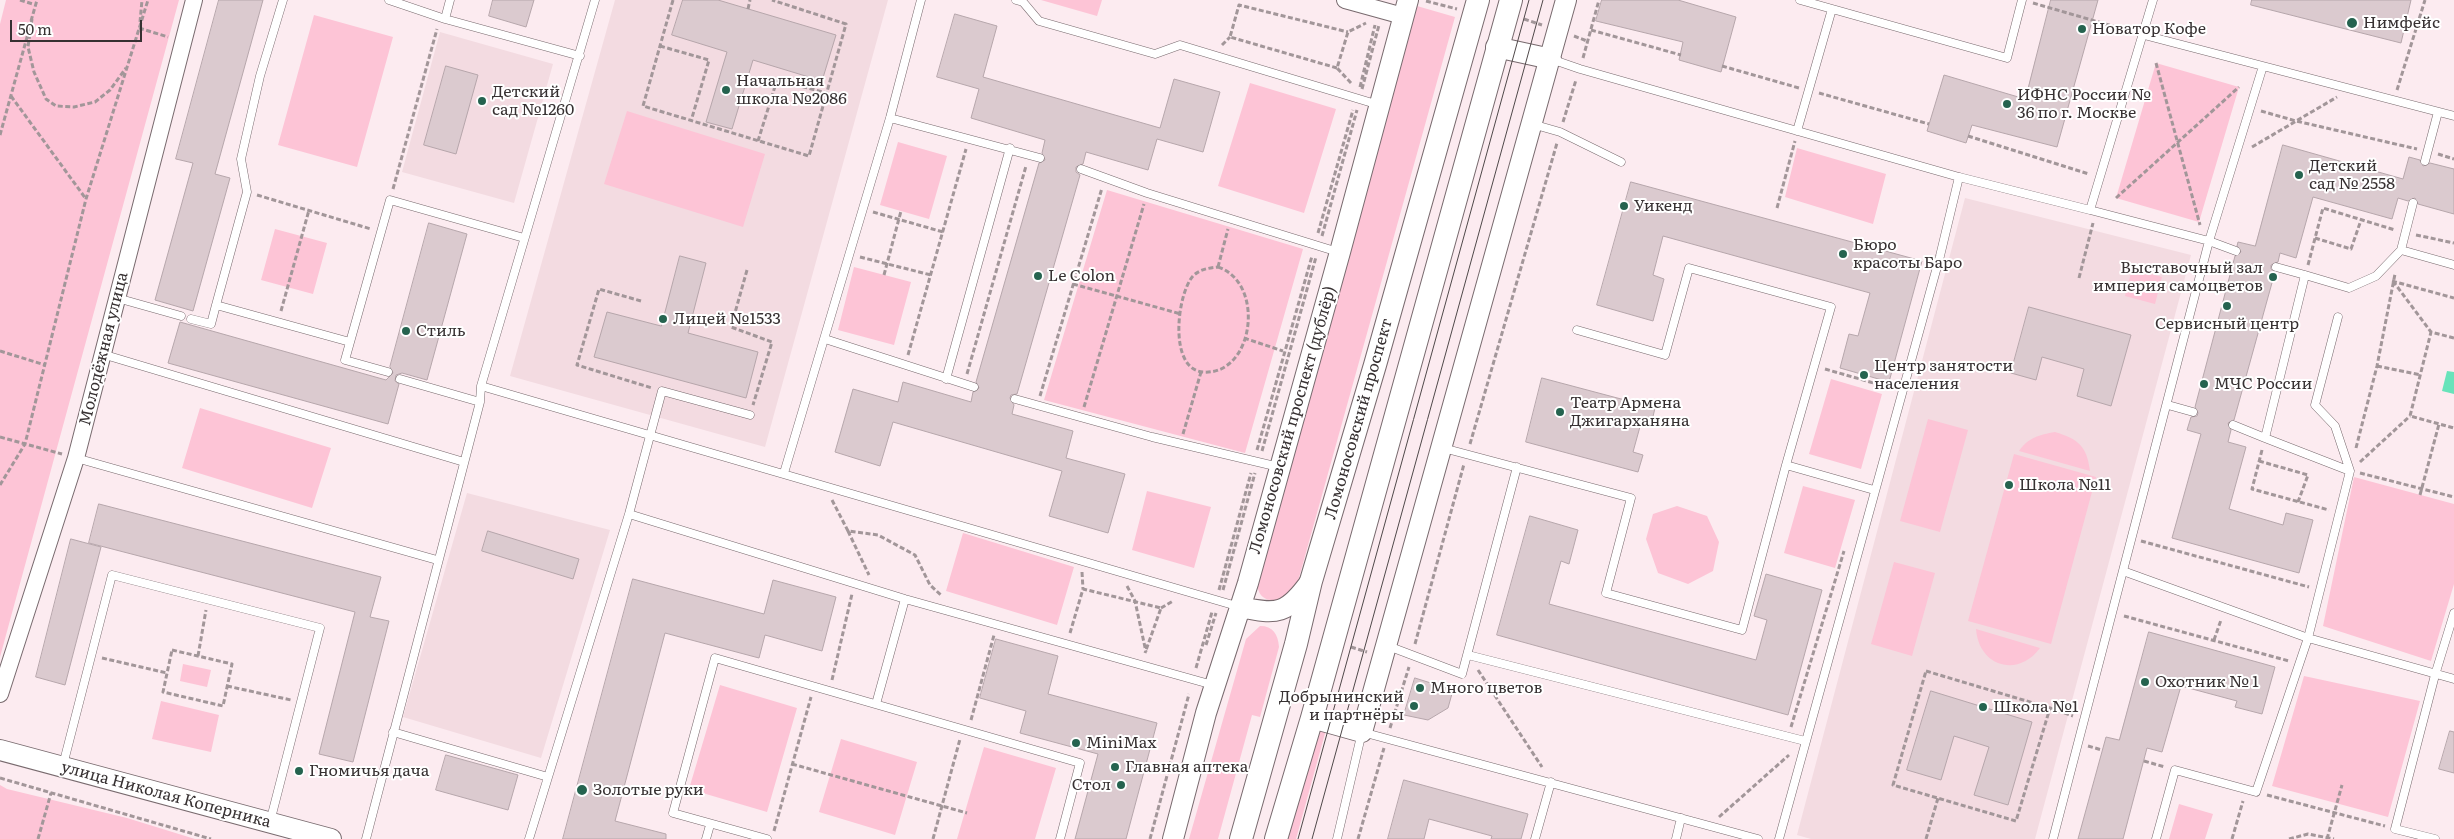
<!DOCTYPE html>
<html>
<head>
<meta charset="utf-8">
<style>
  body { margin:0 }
  #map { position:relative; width:2454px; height:839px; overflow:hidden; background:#fcebf0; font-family:Literata,serif }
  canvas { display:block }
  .scale { position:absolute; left:10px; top:20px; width:132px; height:22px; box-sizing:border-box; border:2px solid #373132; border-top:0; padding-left:6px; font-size:15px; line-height:18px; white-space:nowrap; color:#373132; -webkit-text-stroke:4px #fff; paint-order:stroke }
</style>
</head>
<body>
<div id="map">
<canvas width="2454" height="839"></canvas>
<div class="scale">50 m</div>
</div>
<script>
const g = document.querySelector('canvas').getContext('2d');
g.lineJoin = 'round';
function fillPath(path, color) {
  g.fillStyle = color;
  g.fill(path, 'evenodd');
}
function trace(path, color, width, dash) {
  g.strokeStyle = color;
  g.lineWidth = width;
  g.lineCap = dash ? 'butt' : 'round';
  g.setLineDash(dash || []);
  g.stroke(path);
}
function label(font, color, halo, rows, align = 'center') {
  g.font = font + ' Literata,serif';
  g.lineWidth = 4;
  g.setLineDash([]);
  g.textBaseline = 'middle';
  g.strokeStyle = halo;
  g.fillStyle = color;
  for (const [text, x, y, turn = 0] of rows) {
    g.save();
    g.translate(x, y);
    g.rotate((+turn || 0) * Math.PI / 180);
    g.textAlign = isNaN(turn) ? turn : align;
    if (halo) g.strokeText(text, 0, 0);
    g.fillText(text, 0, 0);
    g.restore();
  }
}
const built = new Path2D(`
  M615,0h273l-123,447 -255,-71z
  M440,32l113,32 -39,139 -112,-31z
  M1965,198l226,57 -156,584h-224l-14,-4z
  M467,493l143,37 -69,228 -138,-41z`);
const green = new Path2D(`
  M6,0h173l-179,657v-633z
  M1041,0h61l-5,16z
  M1417,6l38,11 -160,575 -8,9c-16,0 -29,1 -30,-19z
  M314,15l79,22 -36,130 -79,-22z
  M2156,63l83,24 -40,135 -83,-24z
  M1250,83l86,26 -32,104 -86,-27z
  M627,111l138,43 -22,73 -139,-43z
  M898,142l49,14 -18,63 -49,-14z
  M1797,148l89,26 -13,50 -88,-27z
  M1107,190l196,59 -58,204 -201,-53z
  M275,229l52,14 -14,51 -52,-14z
  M854,267l57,15 -17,63 -56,-15z
  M2132,269l30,8 -7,27 -30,-8z
  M1831,379l51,15 -21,75 -52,-15z
  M200,408l131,40 -19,60 -130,-40z
  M1928,419l40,11 -28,102 -40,-11z
  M2055,432c23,7 32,14 35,39l-71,-20c10,-14 20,-16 36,-19z
  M2014,454l82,23 -45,167 -83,-23z
  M2354,477l100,27v80l-23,77 -108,-35z
  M1803,486l52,14 -20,68 -51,-15z
  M1147,491l64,16 -17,61 -62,-18z
  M1677,506l30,10 12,26 -6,29 -25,13 -30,-11 -12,-34 7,-25z
  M963,533l111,34 -17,58 -111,-34z
  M1894,562l41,11 -23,83 -41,-12z
  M1260,626c13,0 18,8 19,21l-19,70 -8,-2 -34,124h-29l57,-200z
  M1976,629l64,19c-22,30 -61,19 -64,-19z
  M183,664l28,6 -4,17 -27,-6z
  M2304,676l116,25 -32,116 -116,-31z
  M720,685l77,23 -30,104 -78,-23z
  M161,701l58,14 -8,37 -59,-13z
  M1319,724l8,2 -31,113h-10z
  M841,739l76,23 -22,73 -76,-23z
  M984,747l72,21 -21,71h-78z
  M0,785l7,4 120,29 68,21h-195z
  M2179,804l34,10 -8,25h-36z`);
const water = new Path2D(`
  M2447,371l7,1v22l-12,-3z`);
const building = new Path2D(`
  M219,0h44l-48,174 15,4 -37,133 -38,-11 38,-137 -17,-4z
  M493,0h41l-8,27 -37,-11z
  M683,0h35l118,35 -14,46 -69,-21 -21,69 -26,-7 21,-70 -55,-17z
  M1602,0h76l58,17 -15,55 -42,-12 4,-18 -87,-21z
  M2051,0h47l-41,147 -85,-22 -6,18 -39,-12 17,-56 81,24z
  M2252,0h159l-10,43 -150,-38z
  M955,14l42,12 -14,51 177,51 14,-49 46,13 -17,60 -46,-13 -9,31 -62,-18 -3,12 -7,3v5l4,3 -63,219 -6,1 -1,3 4,7 -2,9 61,17 -7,27 59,16 -17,59 -59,-17 13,-45 -169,-49 -13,44 -45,-14 18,-63 45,13 5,-20 68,20 2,-10 6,-4 -3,-6 63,-219 6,-3 -3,-7 3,-13 -74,-22 8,-29 -42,-12z
  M446,66l32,9 -22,79 -32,-9z
  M2283,145l120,34 6,-22 11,3 3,6 7,-3 24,6v45l-36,-10 -3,-6 -7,3 -10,-3 -6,21 -79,-22 -17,61 -16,-5 -2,9 -7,3v4l4,3 -5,18 -36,130 -6,3 3,7 -3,12 18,5 -17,62 54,16 3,-12 27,7 -14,53 -127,-35 29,-104 -14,-4 4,-13 6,-1 1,-3 -3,-6 40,-151 6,-4 -4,-6 1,-4 17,4z
  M1631,182l291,79 -33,121 -49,-14 9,-34 9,2 12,-43 -207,-57 -10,39 11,4 -11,42 -56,-16z
  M429,223l38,11 -40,146 -25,-7 -6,2 -1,6 4,3 -11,40 -220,-61 12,-41 206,58 7,-7 -3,-6z
  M680,256l26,7 -18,70 70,19 -12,46 -152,-41 13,-45 54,14z
  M2029,307l102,28 -20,71 -34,-10 7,-27 -42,-12 -6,23 -25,-7z
  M1542,378l113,30 -4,17 -10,-2 -8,29 10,3 -5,17 -112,-30z
  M99,504l282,73 -11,40 19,4 -36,141 -34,-8 36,-142 -266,-69z
  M1530,516l48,14 -9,34 -8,-3 -12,43 207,56 11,-40 -13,-4 12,-42 56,16 -34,125 -291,-80z
  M488,531l91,28 -6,20 -91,-28z
  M71,539l30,8 -36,138 -29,-8z
  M633,579l131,35 9,-34 63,17 -14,54 -57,-16 -6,23 -94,-25 -50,188 51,13v5h-103z
  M2149,632l126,35 -13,47 -27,-7 2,-6 -56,-15 -19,66 -15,-4 -24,91h-45l28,-102 13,3z
  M996,639l62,17 -10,38 109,29 -31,116h-51l23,-85 -78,-21 6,-22 -46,-13z
  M1415,678l38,12 -5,18 -20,12 -24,-5z
  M1931,691l101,31 -24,83 -34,-10 15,-48 -35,-11 -13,44 -34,-10z
  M2450,731l4,1v41l-15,-4z
  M446,755l72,20 -10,35 -72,-20z
  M1404,780l124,34 -7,25h-30l1,-3 -63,-17 -5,20h-36z`);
const path = new Path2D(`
  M20,0l16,5
  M673,0l-30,106 166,50 37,-132 -74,-24
  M1426,1l31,8
  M2033,3l100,29
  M748,9l2,-9
  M32,19l-4,28 6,25 12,27 10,7 18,1 21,-5 15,-12 16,-22
  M1524,19l18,6
  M31,21l6,-21
  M140,22l2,-22
  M139,28l29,9
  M1591,30l90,25
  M1574,36l13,5
  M1222,45l8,-8
  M660,46l49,14 -18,61
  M1583,58l16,-58
  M2156,63l44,162
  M1722,66l77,22
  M1337,68l-107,-31 9,-32 109,27
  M1351,83l-14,-15 11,-36 18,-9
  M1360,87l15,-62
  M1362,89l17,-64
  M2397,90l28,-90
  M1819,93l110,31
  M11,96l75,103
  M2261,111l35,10 121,28
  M1563,122l13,-42
  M0,135l29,-105
  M1968,136l121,38
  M758,141l19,-61 50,13
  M2252,147l85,-50
  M2438,154l16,5
  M393,189l44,-160
  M257,195l114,34
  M2116,198l123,-111
  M1777,208l18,-67
  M873,212l70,20
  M1318,233l35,-123
  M2416,235l38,8
  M1322,236l35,-126
  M2315,238l36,11 10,-29
  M860,257l71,18
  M2308,265l15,-57 72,22
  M1218,267c48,16 36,109 -15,105 -35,-3 -26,-78 -10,-96 7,-7 16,-8 25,-9z
  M1218,267l10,-38
  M747,270l-16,57 41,15 -19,63
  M884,275l17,-64
  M2079,278l14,-55
  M2392,281l62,17
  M2393,281l38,51
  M1073,284l108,30
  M641,301l-42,-12 -22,76 75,23
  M281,311l28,-101
  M1244,338l39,13
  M2454,338l-23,-6 -21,84 44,12
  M0,351l45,14
  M908,355l58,-206
  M2377,366l44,9
  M1825,369l66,19
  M967,374l59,-208
  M1040,396l62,-208
  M1084,407l60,-203
  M1183,434l18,-62
  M0,437l62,17
  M1470,444l87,-301
  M2356,448l21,-82 18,-92
  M1257,450l55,-194
  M2262,450l-10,39 77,21
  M1262,451l54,-194
  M2259,461l49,14 -10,27
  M2360,462l50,-46
  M2360,473l94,24
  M0,485l25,-41 61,-245 62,-199
  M2420,495l19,-71
  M832,500l16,31 30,4 37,20 15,30 12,11
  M848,531l21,44
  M2141,541l168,46
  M1082,572l1,17
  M1127,586l8,15 11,51
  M1219,590l32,-117
  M1223,590l32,-117
  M1161,608l12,-7
  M2124,616l165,45
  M1070,633l13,-44 78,19 -16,45
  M2214,640l7,-20
  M1415,644l49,-180
  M1206,645l10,-32
  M1351,647l16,5
  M172,650l60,14 -9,42 -60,-14z
  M198,656l8,-46
  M102,658l65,15
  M1196,668l16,-56
  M1478,670l64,97
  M1926,671l124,37 -34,113 -123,-36z
  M832,680l20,-86
  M227,686l64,14
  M2050,708l23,8
  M971,720l23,-85
  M1791,727l53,-176
  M1390,728l19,-61
  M2088,746l14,4
  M2144,761l21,6
  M792,764l175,49
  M0,778l211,61
  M2267,795l118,31
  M1719,817l70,-62
  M774,831l37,-134
  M38,839l13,-46
  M933,839l27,-100
  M1150,839l39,-145
  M1358,839l26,-91
  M1926,839l12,-41
  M2232,839l11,-38
  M2289,839l19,-5 26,5
  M2327,839l15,-54`);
const service = new Path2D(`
  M389,0l56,19
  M450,0l-5,19 135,37
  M1016,0l7,2 16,19 116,33 25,-9 199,60
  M1800,0l207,58 15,-58
  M2144,35l310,81
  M1551,59l29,10 379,108 131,33 63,-210
  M890,118l150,40
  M1532,124l28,8 61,30
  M1797,131l35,-122
  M2425,161l13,-49
  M1081,169l66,24 191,59
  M2401,250l12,-47
  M2236,251l-27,-10 54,-175
  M2276,267l29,8
  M117,298l64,18
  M216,305l31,-113 -6,-33 19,-83 23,-76
  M2338,317l-23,88 20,21 15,45
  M191,319l20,5 5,-19 134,37
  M1577,330l88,25 24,-87 142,39 -45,158 88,25
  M825,339l149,48
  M102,354l362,108
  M388,372l-43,-12 45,-160 134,38
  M400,379l80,23
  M946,379l64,-231
  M481,386l759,221
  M1015,399l137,38 127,30
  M2168,405l25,7
  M2233,425l32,13
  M1443,448l188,50 -25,95 136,37 44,-165
  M76,458l361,102
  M784,473l106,-355 31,-118
  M629,514l276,85 308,86
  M2123,571l185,67 146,41
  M1388,646l74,28 55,-207
  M1468,655l337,86
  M876,704l29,-105
  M393,732l155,45
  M63,765l49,-190 208,53 -50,194
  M366,839l114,-437 1,-16 114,-386
  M529,839l100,-325 33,-123 88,24
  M706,839l4,-14
  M767,839l-94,-26 42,-155 365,105 -20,76
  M1337,839l25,-107 396,107
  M1535,839l16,-57
  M1676,839l5,-21
  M1779,839l161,-583 19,-79
  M2053,839l156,-598 -119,-31
  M2156,839l19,-69 81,22 52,-154 42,-167 -85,-33 40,-163 44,13 27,-12 25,-26 53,15
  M2435,839l-40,-10 40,-154 19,-62`);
const minor = new Path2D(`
  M1345,0l58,16
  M0,694l76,-236 118,-458`);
const tertiary = new Path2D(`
  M1496,47l55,12
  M1240,607c38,8 47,7 70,-25
  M1312,718l50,14 204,-732
  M0,750l331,89
  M1173,839l33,-126 42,-130 92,-331 68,-252`);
const secondary = new Path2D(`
  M1241,839l55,-195 15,-63 64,-216 103,-365
  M1276,839l36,-121 199,-718`);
const tram = new Path2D(`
  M1298,839l231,-839
  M1312,839l231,-839`);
const markers = [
  [2352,23,6,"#25634f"],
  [2082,29,5,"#25634f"],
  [726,90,5,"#25634f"],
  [482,101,5,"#25634f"],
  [2007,104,5,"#25634f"],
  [2299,175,5,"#25634f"],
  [1624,206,5,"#25634f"],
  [1843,254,5,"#25634f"],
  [1038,276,5,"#25634f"],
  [2273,277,5,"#25634f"],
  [2227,306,5,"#25634f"],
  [663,319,5,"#25634f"],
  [406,331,5,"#25634f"],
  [1864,375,5,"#25634f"],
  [2204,384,5,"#25634f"],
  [1560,412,5,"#25634f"],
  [2009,485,5,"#25634f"],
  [2145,682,5,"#25634f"],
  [1420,688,5,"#25634f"],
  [1414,706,5,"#25634f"],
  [1983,707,5,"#25634f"],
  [1076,743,5,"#25634f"],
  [1115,767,5,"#25634f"],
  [299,771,5,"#25634f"],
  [1121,785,5,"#25634f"],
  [582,790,6,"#25634f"]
];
const poiNames = [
  ["Нимфейс",2363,23],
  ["Новатор Кофе",2092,29],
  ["Начальная",736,81],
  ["школа №2086",736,99],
  ["Детский",492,92],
  ["сад №1260",492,110],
  ["ИФНС России №",2017,95],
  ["36 по г. Москве",2017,113],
  ["Детский",2309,166],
  ["сад № 2558",2309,184],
  ["Уикенд",1634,206],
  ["Бюро",1853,245],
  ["красоты Баро",1853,263],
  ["Выставочный зал",2263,268,"right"],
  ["империя самоцветов",2263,286,"right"],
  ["Le Colon",1048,276],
  ["Лицей №1533",673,319],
  ["Сервисный центр",2227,324,"center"],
  ["Стиль",416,331],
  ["Центр занятости",1874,366],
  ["населения",1874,384],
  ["МЧС России",2214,384],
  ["Театр Армена",1570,403],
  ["Джигарханяна",1570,421],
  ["Школа №11",2019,485],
  ["Охотник № 1",2155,682],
  ["Много цветов",1430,688],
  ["Добрынинский",1404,697,"right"],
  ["и партнёры",1404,715,"right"],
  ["Школа №1",1993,707],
  ["MiniMax",1086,743],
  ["Главная аптека",1125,767],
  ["Гномичья дача",309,771],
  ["Стол",1111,785,"right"],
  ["Золотые руки",593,790]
];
const streetNames = [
  ["Молодёжная улица",104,349,-76],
  ["Ломоносовский проспект",1359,419,-74],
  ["Ломоносовский проспект (дублёр)",1293,420,-74],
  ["улица Николая Коперника",166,795,15]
];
fillPath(built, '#f3dbe1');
fillPath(green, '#fdc4d6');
fillPath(water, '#68e3ba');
fillPath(building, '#dbcacf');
trace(building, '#b6a6ab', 1);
trace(service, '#786a6e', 9);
trace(minor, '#786a6e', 18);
trace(tertiary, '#786a6e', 22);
trace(secondary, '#786a6e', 24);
trace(path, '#a29699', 3, [5, 2.5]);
trace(service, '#fff', 8);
trace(minor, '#fff', 16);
trace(tertiary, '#fff', 20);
trace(secondary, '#fff', 22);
trace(tram, '#4f4849', 1);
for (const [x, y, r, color] of markers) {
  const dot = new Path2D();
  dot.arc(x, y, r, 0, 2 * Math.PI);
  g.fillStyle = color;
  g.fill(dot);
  trace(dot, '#fff', 2);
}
label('16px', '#373132', '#fff', poiNames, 'left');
label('16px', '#373132', '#fff', streetNames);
</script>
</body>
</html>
